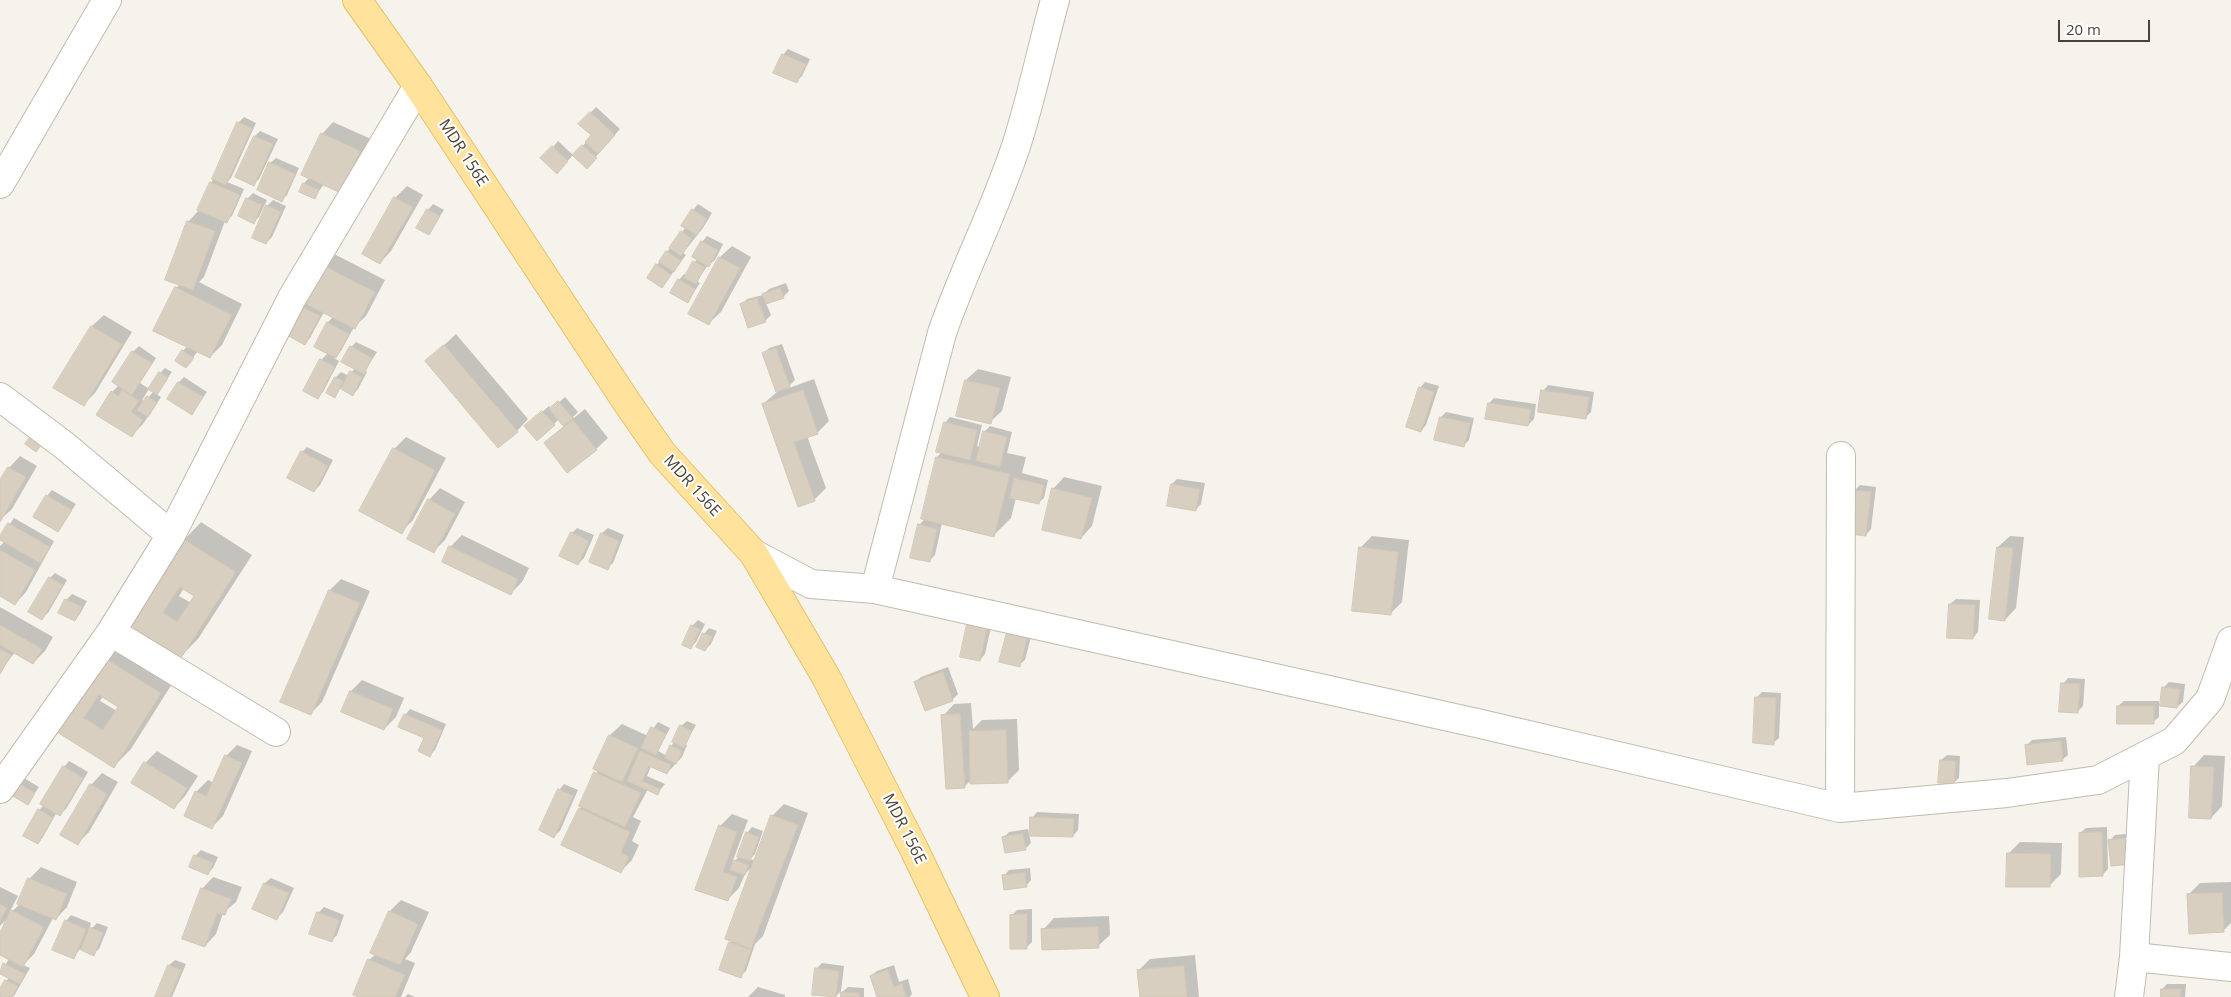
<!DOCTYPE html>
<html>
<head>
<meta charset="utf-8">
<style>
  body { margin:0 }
  #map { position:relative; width:2231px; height:997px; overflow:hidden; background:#f6f3ec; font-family:"Open Sans",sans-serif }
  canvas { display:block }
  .scale { position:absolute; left:2058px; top:20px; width:92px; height:22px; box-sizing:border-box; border:2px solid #4b4439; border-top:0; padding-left:6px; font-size:15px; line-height:18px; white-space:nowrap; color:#4b4439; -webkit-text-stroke:4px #fff; paint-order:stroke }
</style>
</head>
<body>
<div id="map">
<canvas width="2231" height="997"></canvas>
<div class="scale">20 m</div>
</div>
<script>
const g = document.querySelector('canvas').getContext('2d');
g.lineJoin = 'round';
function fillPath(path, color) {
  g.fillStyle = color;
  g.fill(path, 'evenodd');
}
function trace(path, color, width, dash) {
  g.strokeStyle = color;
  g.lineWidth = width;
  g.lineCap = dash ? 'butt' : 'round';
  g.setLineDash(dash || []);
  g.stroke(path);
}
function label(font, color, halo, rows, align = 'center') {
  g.font = font + ' "Open Sans",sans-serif';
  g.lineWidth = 4;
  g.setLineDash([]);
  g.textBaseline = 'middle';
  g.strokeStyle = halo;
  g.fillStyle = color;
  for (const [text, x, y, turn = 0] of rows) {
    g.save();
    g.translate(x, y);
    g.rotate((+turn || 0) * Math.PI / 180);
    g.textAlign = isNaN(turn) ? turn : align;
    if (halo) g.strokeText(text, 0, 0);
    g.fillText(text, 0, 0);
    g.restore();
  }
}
const shadow = new Path2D(`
  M788,49l22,10 -8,17 -5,5 -14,-26z
  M596,107l24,22 -33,38 -13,-12 19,-20 -13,-11z
  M244,117l12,6 -25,55 -4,4 17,7 -12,27 -7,5 -21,56 -5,5 43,22 -20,41 -12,12 -12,-6 -12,16 -3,-16 4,-5 -11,-58 4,-4 8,-62 11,-12 39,-87z
  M333,122l38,17 -19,41 -28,4 -10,14 -14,-7 4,-8 6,-6 12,-43z
  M260,131l18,8 -19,40 -5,5 1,-48z
  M558,141l15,14 -11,12 -9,-20z
  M276,158l23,10 -12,27 -5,5 -12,-37z
  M407,186l16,9 -32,56 -11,12 15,-65z
  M253,193l14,7 -8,17 -6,5 -6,-23z
  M273,200l13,6 -14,31 -6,6 -13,-6 14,-31z
  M433,204l11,6 -16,24v-24z
  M698,204l14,9 -9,15 -20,25 3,2 -24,32 -5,-22 29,-38 7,-17z
  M707,236l16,8 -8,16 -7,5 -11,16 3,2 -12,18 -9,-21 5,-6 3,2 10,-17 5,-17z
  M732,246l19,11 -30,55 -12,11 -19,-10 30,-56z
  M334,254l51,26 -19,36 -12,11 -13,24 -7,7 5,3 -16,31 -6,5 4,-37 7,-7 -12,-7 12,-24 5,-5 -9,-5 -14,26 -5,5 -18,-9 36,-69z
  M786,283l3,8 -6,6 -17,6 5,12 -6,6 -24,-16 6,-6 16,-4 6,-6z
  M104,315l28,17 -37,61 -11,11 -29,-17 37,-61z
  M456,334l72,85 -11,12 -90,-70z
  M356,342l21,10 -12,19 2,1 -9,17 -5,5 -12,-6 -7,8 -6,-3 8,-16 5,-5 8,4 6,-8 -4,-21z
  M782,344l13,36 -9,9 28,-10 15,42 -12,12 -10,3 19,52 -12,12 -51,-96 14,-12 -13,-38 5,-6z
  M139,346l17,12 -16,25 9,6 -7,11 2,2 10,-11 6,-18 5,-5 7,4 -16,22 5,3 -18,27 -12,12 -19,-44 7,-7 14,-33z
  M978,369l33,8 -9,34 -12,11 -24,-42z
  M184,377l23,15 -15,21 -13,-31z
  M1425,382l14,4 -13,39 -5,6 -1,-43z
  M1548,385l46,7 -3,20 -6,6 -42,-27z
  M565,397l13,15 -5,5 1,1 11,-9 23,29 -12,11 -51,-6 19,-17 -5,-7 -5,5 -22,-3 17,-15 2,3z
  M1494,398l42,6 -2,15 -6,6 -39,-22z
  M1446,412l28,6 -5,22 -5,5 -23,-28z
  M950,417l32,8 -5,21 4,1 3,-15 6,-6 22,6 -5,21 19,4 -4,16 26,7 -4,18 -6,5 -22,-5 -5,20 -17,17 -52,-12 -7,32 -6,6 -10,-36 6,-6 12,-62 5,-5 3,-29z
  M406,437l40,21 -33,62 -12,12 -7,-83z
  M307,447l26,13 -13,25 -6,6 -12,-39z
  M20,456l17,10 -25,43 -12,11v-38l9,-14z
  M1064,477l38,9 -10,40 -11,12 -28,-49z
  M1177,479l28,4 -4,21 -6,6 -27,-5 4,-21z
  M1860,485l16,2 -5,42 -5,6 -12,-44z
  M440,488l25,14 -20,38 -11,11 -5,-51z
  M52,490l24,14 -18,27 -11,-35z
  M14,518l40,23 -28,51 -11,12 -15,-9v-49l5,-5 -5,-3z
  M201,522l51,33 -54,84 -17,17 -51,-32 54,-84zM184,588l12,8 -5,7 -12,-7z
  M577,528l17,7 -10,23 -6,6 -6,-31z
  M608,528l16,7 -11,28 -6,5 -16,-7 11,-28z
  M462,535l67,33 -7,14 -11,11 -61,-46z
  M1372,536l37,4 -7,62 -12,12 -30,-66z
  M2010,536l14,1 -8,71 -11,12 -7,-73z
  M55,573l12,7 -19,33 -6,5 8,-40z
  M341,579l29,12 -48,111 -11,11 19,-123z
  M72,594l15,7 -7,13 -5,6 -9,-20z
  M1956,599l24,1 -2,32 -5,6 -23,-34z
  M0,607l53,30 -8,14 -12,12 -18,-11 -15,20z
  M993,618l-8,36 -5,6 -18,-4z
  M698,620l7,4 -9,18 -5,5 1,-21z
  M1034,625l-9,35 -6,5 -18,-4z
  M709,628l8,3 -6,13 -6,6 -1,-16z
  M122,642l55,34 -46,73 -17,17 -56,-35 47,-72zM103,696l17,11 -3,4 -17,-10z
  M948,667l10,27 -6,6 -37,-18 6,-5z
  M2068,678l17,1 -2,27 -6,6 -14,-28z
  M362,680l42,18 -8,19 -12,12 -42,-18 9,-20z
  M2169,682l16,2 -2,18 -6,5 -14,-19z
  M1762,692l19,1 -2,45 -6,5 -17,-45z
  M2124,701h35v16l-6,5 -35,-16z
  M971,703l2,26 9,-9 35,-1 2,51 -12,12 -36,-2 -7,7 -21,-71 11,-12z
  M410,709l36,15 -11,26 -5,5 -4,-18 -21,-22z
  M687,721l9,4 -11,19 2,1 -5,12 -15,16 -16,-7 -4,10 18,8 -8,10 -9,-5 -15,28 8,4 -9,20 7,4 -7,15 -12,12 -40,-63 18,-39 -3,-2 15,-33 12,-11 26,12 10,-14 12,6 -12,23 9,5 14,-30z
  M2066,737l2,18 -6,5 -36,-14 6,-6z
  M237,745l15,6 -29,65 -12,12 -15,-36 12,-12 6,3 12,-27z
  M157,751l41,25 -13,20 -11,12 -41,-25 12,-20z
  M1947,755l13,1 -1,22 -6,5 -12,-23z
  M2204,755l21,1 -3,50 -11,12 -18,-51z
  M69,761l19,11 -22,37 -6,5 -3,-2 -14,25 -5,6 1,-33 5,-5 20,-38z
  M102,773l16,9 -29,50 -11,11 13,-58z
  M19,775l20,12 -11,16 -20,-11z
  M564,784l14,6 -18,41 -6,5 5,-46z
  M784,804l24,9 -45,123 -8,8 -9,27 -6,5 -9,-33 23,-78 -9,9 -6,14 -12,12 -30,-11 23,-63 12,-12 16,6 -16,43 8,-7 7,-23 5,-6 11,4 -8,23 -5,5 6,2 16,-45z
  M1037,812l42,2 -1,16 -5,6 -41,-18z
  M2107,827l1,42 -6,6 -22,-42 6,-5z
  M1028,829l3,14 -6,6 -21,-12 5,-5z
  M2138,833l2,24 -31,-16 6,-6z
  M2020,842l42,1 -1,31 -12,12 -41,-32z
  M201,850l17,7 -5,11 -5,5 -13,-17z
  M41,867l36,15 -10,25 -11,12 -3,-1 -19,36 -11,11 7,3 -16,28 -14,1v-5l9,-15 -9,-4 9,-14 -9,-5v-19l8,-17 -8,8v-39l18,9 -10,19 12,-11 9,-25z
  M1030,868l1,12 -5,6 -22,-10 5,-6z
  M213,877l29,10 -6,15 -13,11 -7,21 -11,12 -3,-57z
  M271,878l23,10 -11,24 -6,6 -23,-10 11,-25z
  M2231,882v41l-8,8 -35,-36 12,-12z
  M401,900l28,12 -18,40 -6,7 10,4 -14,34h-39l7,-37 7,-6 14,-43z
  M324,907l20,8 -7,20 -5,5 -14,-27z
  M1032,909v33l-6,6 -14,-33 5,-5z
  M71,915l20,8 -3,9 9,-9 11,4 -9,22 -6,5 -13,-5 -6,8 -8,-36z
  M1109,916l1,19 -12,11 -55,-16 11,-12z
  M1195,955l4,42h-58l-3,-26 12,-12z
  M175,960l11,4 -14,33h-16l13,-32z
  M822,963l22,3 -3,25 -6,6 -19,-28z
  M894,965l5,17 9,-3 4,15 -2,3h-32l-7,-21 6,-5z
  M2167,984h19l-1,13h-23v-8z
  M758,987l27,8v2h-37z
  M848,987l16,1v9h-22v-5z
  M408,994l7,3h-10z`);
const building = new Path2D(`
  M782,54l24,10 -9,19 -24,-10z
  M590,112l25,23 -17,19 -13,-12 6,-7 -13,-11z
  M237,122l15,6 -26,57 -14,-6z
  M321,133l39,18 -19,42 -40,-18z
  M254,136l19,8 -19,42 -19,-9z
  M582,145l15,13 -10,11 -15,-14z
  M552,146l16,15 -11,13 -17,-16z
  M269,162l26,12 -13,28 -25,-12z
  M210,182l30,13 -13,28 -30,-13z
  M303,183l16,7 -4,9 -16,-7z
  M394,197l19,10 -33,57 -18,-10z
  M246,198l16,7 -8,19 -16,-8z
  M266,205l15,7 -15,32 -14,-6z
  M427,209l13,7 -11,19 -13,-7z
  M692,209l15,10 -10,16 -16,-9z
  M187,221l28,10 -22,59 -28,-10z
  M681,231l11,8 -11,17 -12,-8z
  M701,241l17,9 -9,17 -17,-10z
  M666,251l15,10 -7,11 -15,-10z
  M719,257l21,11 -31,57 -21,-11z
  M693,261l12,6 -9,17 -12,-6z
  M656,264l15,11 -9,13 -15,-10z
  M322,265l53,27 -20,37 -53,-27z
  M678,279l17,10 -7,14 -18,-10z
  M175,287l57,28 -22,43 -57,-27z
  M780,288l4,10 -18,6 -4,-10z
  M757,298l9,24 -18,6 -8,-24z
  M300,306l20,10 -15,29 -20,-11z
  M327,322l22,12 -13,24 -22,-11z
  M91,326l31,18 -38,62 -31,-18z
  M444,345l74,87 -20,16 -73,-87z
  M350,346l22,12 -8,16 -23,-12z
  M776,348l14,39 -14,5 -14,-39z
  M182,350l12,8 -8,10 -11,-7z
  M132,351l20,12 -20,32 -20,-13z
  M320,359l15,8 -17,32 -15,-8z
  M350,371l12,6 -9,19 -12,-7z
  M159,372l9,6 -11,17 -9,-6z
  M335,377l8,4 -8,17 -9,-5z
  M965,380l35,8 -9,36 -35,-8z
  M178,382l25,15 -11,18 -25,-16z
  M1419,387l15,5 -13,40 -15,-5z
  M122,390l17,11 -8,11 12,8 -11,17 -36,-22 15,-24 7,5z
  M803,390l15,44 -24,8 21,59 -17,6 -36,-103z
  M1541,390l48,7 -3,22 -48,-7z
  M147,396l10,7 -9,14 -11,-7z
  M558,401l15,17 -10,8 -14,-17z
  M1488,403l43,6 -3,17 -43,-7z
  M542,411l13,14 -18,16 -13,-15z
  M1440,417l30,6 -6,24 -30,-7z
  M573,420l24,30 -30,23 -23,-30z
  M944,422l33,8 -7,30 -34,-8z
  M983,431l24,6 -7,30 -24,-6z
  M33,433l11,8 -8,11 -11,-8z
  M393,448l42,22 -33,64 -43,-23z
  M301,451l27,15 -14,26 -27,-14z
  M936,457l74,17 -16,63 -73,-18z
  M8,467l18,10 -26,45v-42z
  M1014,478l30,7 -5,19 -29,-6z
  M1171,484l29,5 -4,22 -29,-5z
  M1052,488l40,10 -11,41 -39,-9z
  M1853,490l18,2 -5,44 -17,-2z
  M46,495l26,15 -14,22 -25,-15z
  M428,499l27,15 -21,39 -27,-14z
  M8,523l42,24 -10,16 -40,-23v-4z
  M918,524l19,5 -7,33 -20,-4z
  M571,532l18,9 -11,24 -19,-9z
  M601,533l18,8 -11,29 -19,-8z
  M183,539l53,33 -55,86 -53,-34zM180,587l14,9 -17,26 -14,-9z
  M449,546l69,33 -7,16 -69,-33z
  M1359,547l39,5 -7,63 -39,-4z
  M1997,547l16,1 -8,73 -16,-2z
  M0,550l35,20 -20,35 -15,-9z
  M49,577l14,8 -21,35 -14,-8z
  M329,590l31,13 -49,112 -31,-13z
  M65,599l17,8 -7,14 -17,-8z
  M1949,604l26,1 -2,34 -26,-1z
  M968,619l20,4 -8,38 -20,-4z
  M0,625l42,24 -9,15 -33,-19z
  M691,625l9,4 -9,20 -9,-4z
  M1009,625l20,5 -9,37 -21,-5z
  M703,633l9,4 -7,14 -9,-4z
  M0,649l11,6 -11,19z
  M104,658l57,35 -47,75 -57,-36zM99,695l19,12 -15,23 -19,-12z
  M943,672l10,29 -28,10 -11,-29z
  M2061,683l19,1 -2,29 -19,-1z
  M2162,687l18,2 -3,19 -17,-2z
  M350,691l43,18 -9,21 -43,-18z
  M1755,697l21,1 -2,47 -21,-2z
  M2117,706h37v18h-37z
  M404,714l38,16 -12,27 -12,-6 6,-13 -26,-11z
  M960,714l5,74 -19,1 -5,-74z
  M680,725l12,6 -8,17 -12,-6z
  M651,727l15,7 -10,21 -15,-7z
  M1006,730l2,53 -38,1 -1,-53z
  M609,735l29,13 -16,34 -29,-13z
  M2061,741l2,20 -36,4 -2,-20z
  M670,745l12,6 -6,13 -11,-6z
  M640,751l31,14 -4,9 -18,-8 -7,15 18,8 -2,6 -31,-14z
  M225,755l17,8 -30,66 -28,-13 11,-25 11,5z
  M1940,760l16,1 -2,23 -16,-1z
  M144,762l43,26 -13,21 -43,-26z
  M63,766l20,12 -23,38 -20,-12z
  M2191,766l23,1 -3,52 -22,-1z
  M594,772l47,21 -16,34 -46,-21z
  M13,780l22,13 -7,12 -22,-13z
  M90,784l17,10 -29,51 -18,-10z
  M558,789l15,7 -19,42 -15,-8z
  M579,808l51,24 -9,21 8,4 -8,16 -60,-28z
  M38,809l15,9 -15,26 -15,-8z
  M771,815l27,10 -47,124 -26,-10z
  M1030,817l44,2 -1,18 -43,-1z
  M719,825l18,7 -14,40 14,5 -9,24 -33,-11z
  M746,832l13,5 -9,24 -13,-4z
  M2102,832l1,44 -24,1v-44z
  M1023,834l3,16 -21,3 -3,-16z
  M2133,838l2,26 -24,2 -3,-26z
  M2007,853l44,1 -1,33h-44z
  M194,855l19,8 -5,12 -19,-8z
  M734,860l15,5 -4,10 -15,-5z
  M1025,873l2,14 -23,3 -2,-15z
  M28,878l39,16 -11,26 -39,-16z
  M264,883l25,10 -12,27 -25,-11z
  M201,888l30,11 -6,16 -8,-2 -12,34 -23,-8z
  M2222,893l2,39 -35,2 -2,-40z
  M0,904l7,4 -7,13z
  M11,910l33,17 -21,40 -23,-12v-22z
  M389,911l29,13 -18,41 -30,-12z
  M317,912l22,8 -7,22 -23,-8z
  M1027,914v35h-17v-34z
  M65,920l21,9 -12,30 -22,-9z
  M90,927l13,6 -9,23 -13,-6z
  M1098,927l1,21 -57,2 -1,-21z
  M729,942l22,8 -10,28 -22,-8z
  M368,959l37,16 -10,22h-36l-6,-2z
  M3,963l22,11 -5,10 -20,-10z
  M168,965l13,5 -11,27h-15z
  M1184,966l3,31h-47l-3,-27z
  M815,968l24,3 -3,26 -24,-2z
  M888,970l6,17 8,-3 4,13h-29l-7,-21z
  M5,980l13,6 -6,11h-12v-8z
  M2161,989h20l-1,8h-19z
  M841,992l18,1v4h-18z`);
const minor = new Path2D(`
  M0,184l107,-184
  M0,397l65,49 106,89
  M754,554l57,30 64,5 606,135 359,84 167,-15 91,-13 76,-39 36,-42 21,-58
  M875,589l67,-256c22,-64 54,-125 75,-190 15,-47 25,-96 38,-143
  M111,632l165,100
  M0,789l111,-157 60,-97 121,-237 126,-212
  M1840,808l1,-352
  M2134,957l97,10
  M2129,997l5,-40 11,-201`);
const major = new Path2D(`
  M357,0l61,86 210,318 34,49 92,101 72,123 88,172 71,148`);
const streetNames = [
  ["MDR 156E",463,153,57],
  ["MDR 156E",692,486,48],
  ["MDR 156E",904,829,63]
];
fillPath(shadow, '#0003');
fillPath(building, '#d8cfc1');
trace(building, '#d3c7b4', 1);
trace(minor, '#c2bbae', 30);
trace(major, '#e6c16a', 30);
trace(minor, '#fff', 28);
trace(major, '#ffe39c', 28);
label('16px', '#4b4439', '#fff', streetNames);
</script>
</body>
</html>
